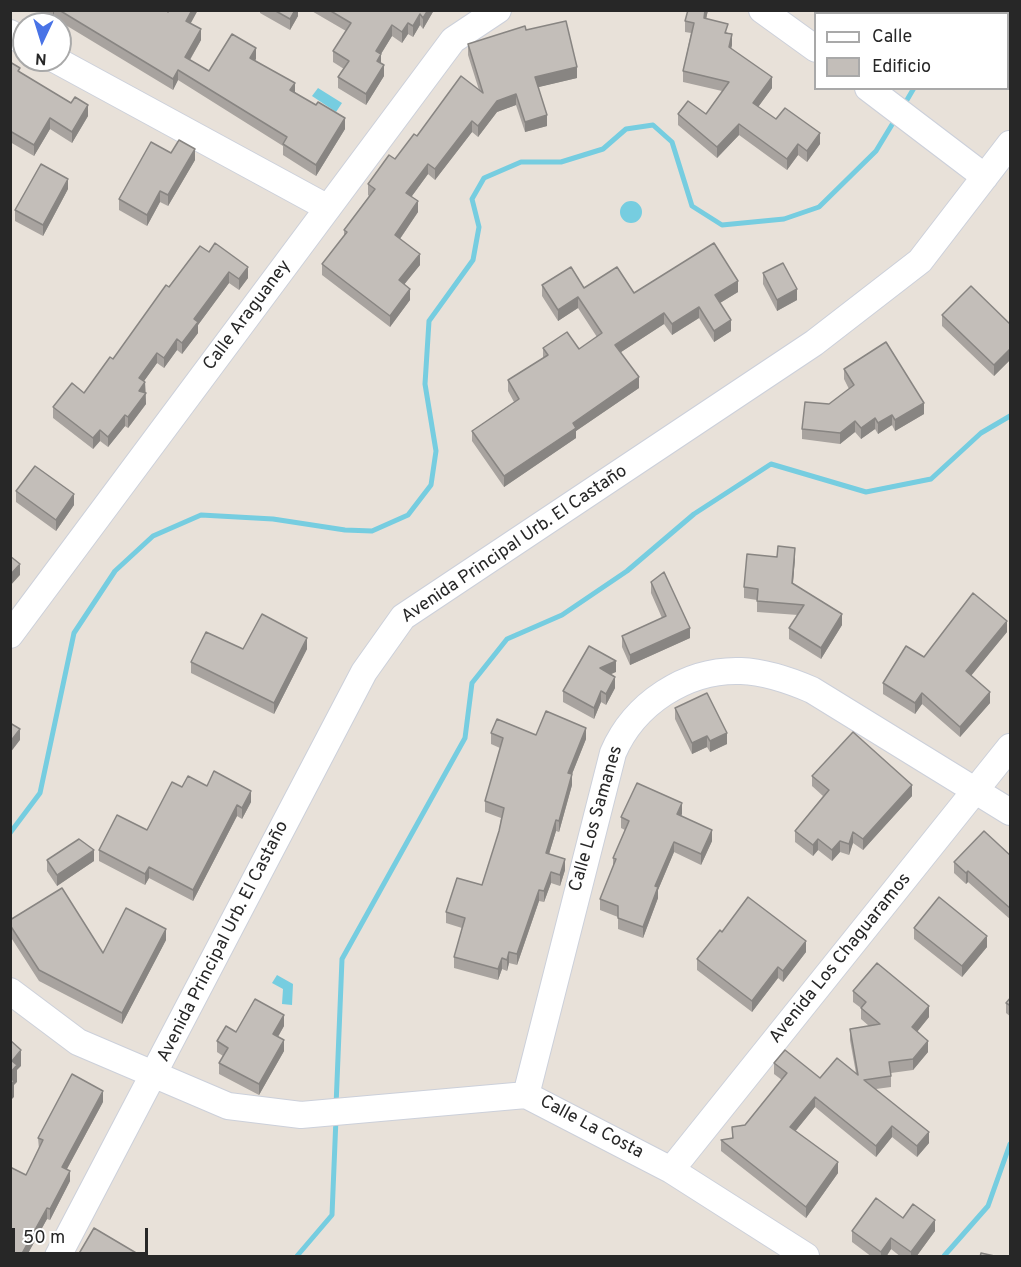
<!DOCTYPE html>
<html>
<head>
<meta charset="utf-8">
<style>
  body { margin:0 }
  #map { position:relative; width:1021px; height:1267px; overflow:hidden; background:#e8e1d9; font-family:Overpass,sans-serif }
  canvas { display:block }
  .frame { position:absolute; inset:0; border:12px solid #272727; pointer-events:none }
  .legend { position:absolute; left:814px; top:12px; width:195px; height:78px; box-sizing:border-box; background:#fff; border:2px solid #a9a9a9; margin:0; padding:8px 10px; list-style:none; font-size:18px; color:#272727 }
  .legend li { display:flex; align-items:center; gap:12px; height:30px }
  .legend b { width:30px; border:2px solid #a9a9a9 }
  .north { position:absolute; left:12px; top:12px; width:60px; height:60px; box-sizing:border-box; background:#fff; border:2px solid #a9a9a9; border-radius:50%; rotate:184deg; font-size:16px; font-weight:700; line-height:24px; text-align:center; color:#272727 }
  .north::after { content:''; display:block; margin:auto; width:21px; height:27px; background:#4973e6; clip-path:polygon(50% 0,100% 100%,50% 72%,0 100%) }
  .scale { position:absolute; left:12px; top:1228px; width:136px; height:27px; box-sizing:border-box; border:3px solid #272727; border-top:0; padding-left:8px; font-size:18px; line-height:21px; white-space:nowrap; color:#272727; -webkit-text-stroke:4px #fff; paint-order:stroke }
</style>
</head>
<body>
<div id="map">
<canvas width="1021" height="1267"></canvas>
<div class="frame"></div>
<ul class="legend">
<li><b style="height:8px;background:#fff"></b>Calle</li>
<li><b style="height:16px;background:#c3beb9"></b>Edificio</li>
</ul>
<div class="north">N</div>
<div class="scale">50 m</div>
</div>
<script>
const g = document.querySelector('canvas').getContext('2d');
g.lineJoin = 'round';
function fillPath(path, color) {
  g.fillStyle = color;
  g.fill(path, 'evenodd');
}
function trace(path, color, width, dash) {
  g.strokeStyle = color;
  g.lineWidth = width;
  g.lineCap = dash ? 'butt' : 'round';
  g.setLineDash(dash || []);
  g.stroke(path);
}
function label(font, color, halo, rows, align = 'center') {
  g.font = font + ' Overpass,sans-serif';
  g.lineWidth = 4.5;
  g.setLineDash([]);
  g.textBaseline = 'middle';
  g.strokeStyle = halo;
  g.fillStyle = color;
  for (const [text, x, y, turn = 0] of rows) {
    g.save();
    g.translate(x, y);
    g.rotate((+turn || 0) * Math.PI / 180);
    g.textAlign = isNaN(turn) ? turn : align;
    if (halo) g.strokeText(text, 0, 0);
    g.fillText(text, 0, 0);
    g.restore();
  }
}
const water = new Path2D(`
  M318,88l24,15 -6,9 -24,-16z
  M620 212a11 11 0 1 1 22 0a11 11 0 1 1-22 0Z
  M277,975l16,9 -1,21 -10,-1 1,-15 -11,-6z`);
const stream = new Path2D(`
  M960,14l2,-4
  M904,105l10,-17
  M10,833l30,-40 34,-160 41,-62 38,-35 48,-21 72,4 72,11 27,1 36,-16 23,-30 5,-34 -11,-67 4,-63 44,-61 6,-33 -7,-28 12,-21 37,-16h40l42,-13 23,-20 27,-4 19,17 20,64 30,19 62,-6 35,-12 57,-56 20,-33
  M336,1106l6,-147 123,-221 7,-55 35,-44 55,-24 65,-44 67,-57 77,-50 95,28 65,-13 50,-46 29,-17
  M297,1256l35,-41 4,-97
  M944,1256l44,-50 22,-62`);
const minor = new Path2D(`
  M762,10l54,39
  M10,33l14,9
  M56,60l272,148
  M868,88l117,89
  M10,635l443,-595 45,-30
  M10,991l68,51 150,64 73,9 225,-20 145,75 135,86
  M526,1095l87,-342c21,-49 73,-84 128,-82 25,1 48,9 71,19l198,122
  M671,1170l339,-423
  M58,1256l306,-584 39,-55 411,-274 106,-82 90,-117`);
const wall = new Path2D(`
  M38,10h127l26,14 10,16 -11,20 19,11 47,-12 -1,1 40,32 50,37 -29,47 -33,-21v-9l-105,-66 -5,10 -119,-72 -1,3z
  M260,10h38v6l-8,14 -30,-17z
  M310,10h124l-11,19 -3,-4 -7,12 -5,-3 -6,9 -10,-7 -11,18v9l3,13 -18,29 -28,-17v-11l6,-8 -11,-7v-11l13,-20z
  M708,10l-2,9 22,14 4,12 -1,3 41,40 -14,19 18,12 44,25 -13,18 -9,-7 -11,15 -48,-35 -22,23 -39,-33v-11h28l16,-23 -39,-9v-11l8,-38 -6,-1v-11z
  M830,10h75v4h-75z
  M941,10h13l-2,4h-7z
  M526,30l51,48 -39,9 9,39 -22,6 -9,-27 -19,7 -19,25 -6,-5 -37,48 -7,-6 -16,22 6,16 -18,27 20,26 -16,19 6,16 -20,27 -68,-52v-11l22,-28v-6l25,-34 -1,-1v-11l27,-25 84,-69 -11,-35v-11z
  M10,62l10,10 68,44 -16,27 -22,-14 -16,27 -24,-14z
  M171,153l24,7 -27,46 -8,-4 -13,24 -28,-16v-11z
  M68,189l-25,47 -28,-15v-11z
  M200,246l48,32 -9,12 -10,-7 -31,42v8l-16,21 -5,-4 -13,18 -7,-5 -13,18 1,1 1,22 -18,24 -3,-2 -17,21 -8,-6 -7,8 -40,-31v-11l31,-14 29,-34z
  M763,273l34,27 -20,11 -14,-27z
  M542,285l42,3 50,5 104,-1 -18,11 11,28 -17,11 -15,-24 -27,17 -8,-11 -43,28 18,36 -63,43v7l-72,49 -32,-46v-10l42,-29 -6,-11v-11l35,-22v-10l36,1 18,-12 -19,-29 -20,13 -16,-25z
  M942,315l69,10v34l-17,17 -52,-50z
  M844,369l80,45 -29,17 -3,-6 -14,9 -3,-5 -14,10 -6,-7 -15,12 -38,-5v-10l27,-25 20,-15 -5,-10z
  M16,491l58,14 -18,26 -40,-29z
  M795,558l-2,25 49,42 -21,34 -32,-20v-11l9,-13 -41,-3v-12l-13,-2v-11z
  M651,582l39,56 -60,27 -8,-18v-11l40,-18 -11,-25z
  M1007,632l-36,43 19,28 -30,34 -38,-33 -7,10 -32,-20v-11l41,-26z
  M243,649h64l-33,65 -83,-41v-11z
  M616,672l-5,2 4,14 -9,17 -5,-3 -7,17 -31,-17v-11z
  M675,708l52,36 -17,8 -3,-5 -15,7 -17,-35z
  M491,733l45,2 50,4 -14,35v11l-13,47 -3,-1 -7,23 16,16 -5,16 -9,-3 -7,19 -5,-1 -22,64 -8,-2 -2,8 -5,-2 -4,11 -44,-12v-11l8,-29 -16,-5v-11l36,-27 17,-54 2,-13 -16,-6v-11l15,-53 -9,-4z
  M812,776l100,20 -49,54 -10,-7 -4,12 -9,-3 -8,9 -14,-11 -5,6 -18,-14v-11l28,-35 -11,-10z
  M207,786l44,16 -9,17 -5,-3 -44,85 -44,-23 -4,7 -46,-24v-11l48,-20 35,-43z
  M682,814l-1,1 31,26 -11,24 -27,-13 -16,38v8l-15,40 -25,-9v-12l-18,-7v-11l13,-32v-9l12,-28 -4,-2v-11z
  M1011,856v64l-43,-38 -2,2 -12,-11v-11z
  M47,860l47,1 -37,25 -10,-15z
  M10,920l93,33 63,-13 -44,84 -83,-43 -29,-45z
  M914,928l73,19 -25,30 -48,-38z
  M722,932l84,20 -23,30 -5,-4 -26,34 -55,-42v-11z
  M853,991l76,26 -12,15 11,20 -15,18 -22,3v14l-15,2 53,54 -12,14 -25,-20 -16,20 -61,-50 -20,24 43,42 -32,45 -85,-67v-11l11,-1v-12l13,-2 37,-45 -8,-6v-11l46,15 36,-5 -6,-33v-11l19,-3 -8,-7v-11l-8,-6z
  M1011,997v20l-5,-4v-10z
  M284,1026l-6,11 6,14 -25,44 -40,-21v-11l4,-7 -6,-4v-11l19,-9z
  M103,1102l-36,67 3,12 -20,39 -3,-1 -21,38h-16v-90l16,8 13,-26 -1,-11z
  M903,1218l32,13 -19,26h-15l-10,-8 -5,8h-14l-20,-15v-11z`);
const shadedWall = new Path2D(`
  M53,10h1v8l-1,3z
  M192,10h6l-12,22v-11z
  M295,10h3v6l-8,14v-11z
  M428,10h6l-11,19v-11z
  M705,10h3l-4,19v-11z
  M420,14v11l-7,12v-11z
  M408,23v11l-6,9v-11z
  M392,25v11l-16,26v-11z
  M201,29v11l-16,28v-11z
  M732,34v11l-3,13v-11z
  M256,48v11l-6,9v-10z
  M381,54v11l-4,-4z
  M384,65v11l-18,29v-11z
  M577,67v11l-42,10v-11z
  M178,70v10l-5,10v-11z
  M772,77v11l-19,26v-11z
  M295,83v11l-5,-4z
  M516,94v11l-19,7 -19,25v-11l19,-25z
  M88,105v11l-16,27v-11z
  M547,115v11l-22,6v-10z
  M50,118v11l-16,27v-11z
  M345,118v11l-29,47v-11z
  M472,121v11l-37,48v-11z
  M739,124v11l-22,23v-11z
  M820,133v11l-13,18v-11z
  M798,144v11l-11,15v-11z
  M195,149v11l-27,46v-11z
  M428,164v10l-22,30v-11z
  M68,179v10l-25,47v-11z
  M160,191v11l-13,24v-11z
  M418,201v11l-23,34v-11z
  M420,254v11l-21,26v-11z
  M248,267v11l-9,12v-11z
  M229,272v11l-31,42v8l-16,21v-11l12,-24z
  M738,281v11l-23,14v-11z
  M410,289v11l-20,27v-11z
  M797,289v11l-20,11v-11z
  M578,297v11l-20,13v-11z
  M699,307v11l-27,17v-11z
  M664,313v11l-49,32v-11z
  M731,320v11l-17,11v-11z
  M177,339v11l-13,18v-10z
  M1011,348v11l-17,17v-11z
  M157,353v10l-18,25v-10z
  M639,377v11l-63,43v7l-72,49v-11l69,-53z
  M145,382l1,22 -18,24v-11l11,-26z
  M924,403v11l-29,17v-11z
  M125,415v11l-17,21v-10z
  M892,415v10l-14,9v-11z
  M875,418v11l-14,10v-11z
  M855,421v11l-15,12v-11z
  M100,430v11l-7,8v-11z
  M74,494v11l-18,26v-11z
  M795,548v10l-3,36v-11z
  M20,564v11l-10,11v-11z
  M842,614v11l-21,34v-11z
  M1007,621v11l-41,50v-11z
  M690,628v10l-60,27v-10z
  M307,638v11l-33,65v-11z
  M616,661v11l-16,7v-11z
  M615,677v11l-9,17v-11z
  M601,691v11l-7,17v-11z
  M990,692v11l-30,34v-10z
  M922,693v11l-7,10v-11z
  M586,728v11l-18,45v-11z
  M20,729v11l-10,13v-11z
  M727,733v11l-17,8v-11z
  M707,736v11l-15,7v-11z
  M572,774v11l-13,47v-11z
  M912,785v11l-49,54v-11z
  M251,791v11l-9,17v-11z
  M682,803v11l-5,10v-10z
  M237,805v11l-44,85v-11z
  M556,820v11l-10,33v-11z
  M712,830v11l-11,24v-11z
  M853,832v11l-4,12v-11z
  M818,839v11l-5,6v-11z
  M840,841v11l-8,9v-11z
  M674,842v10l-16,38v8l-15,40v-11l12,-41z
  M94,850v11l-37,25v-11z
  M565,859v11l-5,16v-11z
  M149,867v11l-4,7v-11z
  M968,871v11l-2,2v-11z
  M551,872v11l-7,19v-11z
  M539,890v11l-22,64v-11z
  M166,929v11l-44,84v-11z
  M987,936v11l-25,30v-11z
  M806,941v11l-23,30v-11z
  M509,952v11l-2,8v-11z
  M502,958v11l-4,11v-11z
  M778,967v11l-26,34v-11z
  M929,1006v11l-17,21v-11z
  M284,1015v11l-11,19v-11z
  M284,1040v11l-25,44v-11z
  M928,1041v11l-15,18v-11z
  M21,1050v16l-4,4v12l-3,3v12l-4,4v-28l2,-12z
  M103,1091v11l-41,76v-11z
  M815,1097v10l-25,31v-11z
  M892,1126v11l-16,20v-11z
  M929,1132v11l-12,14v-11z
  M838,1162v11l-32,45v-11z
  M70,1171v10l-20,39v-11z
  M47,1208v11l-21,38h-6z
  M935,1220v11l-19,26h-5v-5z
  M891,1238v11l-5,8h-5v-5z`);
const building = new Path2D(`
  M59,10h106l3,2v-2h24l-6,11 15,8 -16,28 24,14 23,-37 24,14 -6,10 45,25 -5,7 26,15 2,-3 27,16 -29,47 -33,-21 4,-7 -109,-67 -5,9z
  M274,10h21l-5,9z
  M329,10h99l-5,8 -3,-4 -7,12 -5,-3 -6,9 -10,-7 -16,26 5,3 -4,7 7,4 -18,29 -28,-17 11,-16 -16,-10 18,-28z
  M688,10h17l-1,8 24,6 -3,9 7,1 -3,13 43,30 -19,26 23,16 9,-11 35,25 -13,18 -9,-7 -11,15 -48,-35 -22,23 -39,-33 10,-13 18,13 23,-32 -46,-11 11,-48 -9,-2z
  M836,10h69l-2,4h-62z
  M566,21l11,46 -42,10 12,38 -22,7 -9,-28 -19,7 -19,25 -6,-5 -37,48 -7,-5 -22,29 12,8 -23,34 25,19 -21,26 11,9 -20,27 -68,-52 25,-32 -3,-2 31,-41 -7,-5 21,-29 6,4 19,-25 3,2 44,-60 22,17 -15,-49 57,-18 1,4z
  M10,62l10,6 -2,3 53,32 4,-6 13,8 -16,27 -22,-14 -16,27 -24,-14z
  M179,140l16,9 -27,46 -8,-4 -13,24 -28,-16 32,-57 20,11z
  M41,164l27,15 -25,46 -28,-15z
  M215,243l33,24 -9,12 -10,-7 -35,47 4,3 -16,21 -5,-4 -13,19 -7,-5 -18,25 6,4 -6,9 7,2 -18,24 -3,-2 -17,22 -8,-7 -7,8 -40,-31 19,-24 12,10 26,-36 3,2 53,-74 3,2 31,-41 9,6z
  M714,243l24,38 -23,14 16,25 -17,11 -15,-24 -27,17 -8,-11 -49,32 24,32 -66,46 3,5 -72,48 -32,-45 47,-32 -11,-19 40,-25 -5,-7 24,-16 12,17 23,-16 -24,-36 -20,13 -16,-25 29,-18 13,21 33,-21 17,26z
  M783,263l14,26 -20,11 -14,-27z
  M971,286l40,39v23l-17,17 -52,-50z
  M886,342l38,61 -29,17 -3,-5 -14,8 -3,-5 -14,10 -6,-7 -15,12 -38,-4 3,-27 24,2 25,-19 -10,-16z
  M35,466l39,28 -18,26 -40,-29z
  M778,546l17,2 -3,35 50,31 -21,34 -32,-20 15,-23 -47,-4 1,-12 -14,-2 3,-33 30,3z
  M10,556l10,8 -10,11z
  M664,572l26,56 -60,27 -8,-19 44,-20 -15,-34z
  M973,593l34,28 -41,50 24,21 -30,35 -38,-34 -7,10 -32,-20 23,-37 18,11z
  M262,614l45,24 -33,65 -83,-41 15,-30 37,17z
  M589,646l27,15 -16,7 15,9 -9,17 -5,-3 -7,17 -31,-17z
  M707,693l20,40 -17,8 -3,-5 -15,7 -17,-35z
  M546,711l40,17 -18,45 4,1 -13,47 -3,-1 -10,33 19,6 -5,16 -9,-3 -7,19 -5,-1 -22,64 -8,-2 -2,8 -5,-2 -4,11 -44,-12 11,-39 -19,-6 11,-34 25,7 17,-54 5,-23 -19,-7 18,-63 -12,-5 6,-14 39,16z
  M10,723l10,6 -10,13z
  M853,732l59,53 -49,54 -10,-7 -4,12 -9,-3 -8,9 -14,-11 -5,6 -18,-14 34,-41 -17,-14z
  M214,771l37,20 -9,17 -5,-3 -44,85 -44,-23 -4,7 -46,-24 18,-35 30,15 25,-48 10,5 6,-11 19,10z
  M637,783l45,20 -5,11 35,16 -11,24 -27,-12 -19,44 3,1 -15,40 -25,-9v-12l-18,-7 16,-40 -3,-1 16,-37 -8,-4z
  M984,831l27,25v53l-43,-38 -2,2 -12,-11z
  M79,839l15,11 -37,25 -10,-15z
  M62,888l41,65 23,-45 40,21 -44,84 -83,-43 -29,-45v-5z
  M748,897l58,44 -23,30 -5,-4 -26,34 -55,-42 23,-29 2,2z
  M939,897l48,39 -25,30 -48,-38z
  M877,963l52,43 -17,21 16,14 -15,18 -24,3 2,14 -27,4 65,52 -12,14 -25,-20 -16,20 -61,-49 -25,30 48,35 -32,45 -85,-67 12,-2 -1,-11 13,-2 42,-52 -13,-10 11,-13 35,28 17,-20 21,17 -8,-46 30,-5 -19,-16 5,-6 -13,-11z
  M1011,997v9l-5,-3z
  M255,999l29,16 -11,19 11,6 -25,44 -40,-21 9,-15 -11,-7 9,-15 10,6z
  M10,1040l11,10 -9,11 5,4 -7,8z
  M72,1074l31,17 -41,76 8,4 -20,38 -3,-1 -27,49h-5l-5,-3v-87l16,8 17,-35 -5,-2z
  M10,1078l4,3 -4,4z
  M876,1198l27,20 10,-14 22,16 -24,32 -20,-14 -10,14 -29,-21z
  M94,1228l49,29h-66z
  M981,1253l18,4h-19z`);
const streetNames = [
  ["Calle Araguaney",248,316,-53],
  ["Avenida Principal Urb. El Castaño",515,545,-34],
  ["Calle Los Samanes",597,819,-74],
  ["Avenida Principal Urb. El Castaño",224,942,-63],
  ["Avenida Los Chaguaramos",841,959,-51],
  ["Calle La Costa",591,1128,28]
];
fillPath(water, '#76cde0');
trace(stream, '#76cde0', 5);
trace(minor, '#ccd0da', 28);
trace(minor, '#fff', 26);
fillPath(wall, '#a8a39f');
fillPath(shadedWall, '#888582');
fillPath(building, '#c3beb9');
trace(building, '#888582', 1.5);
label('18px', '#272727', '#fff', streetNames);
</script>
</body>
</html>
